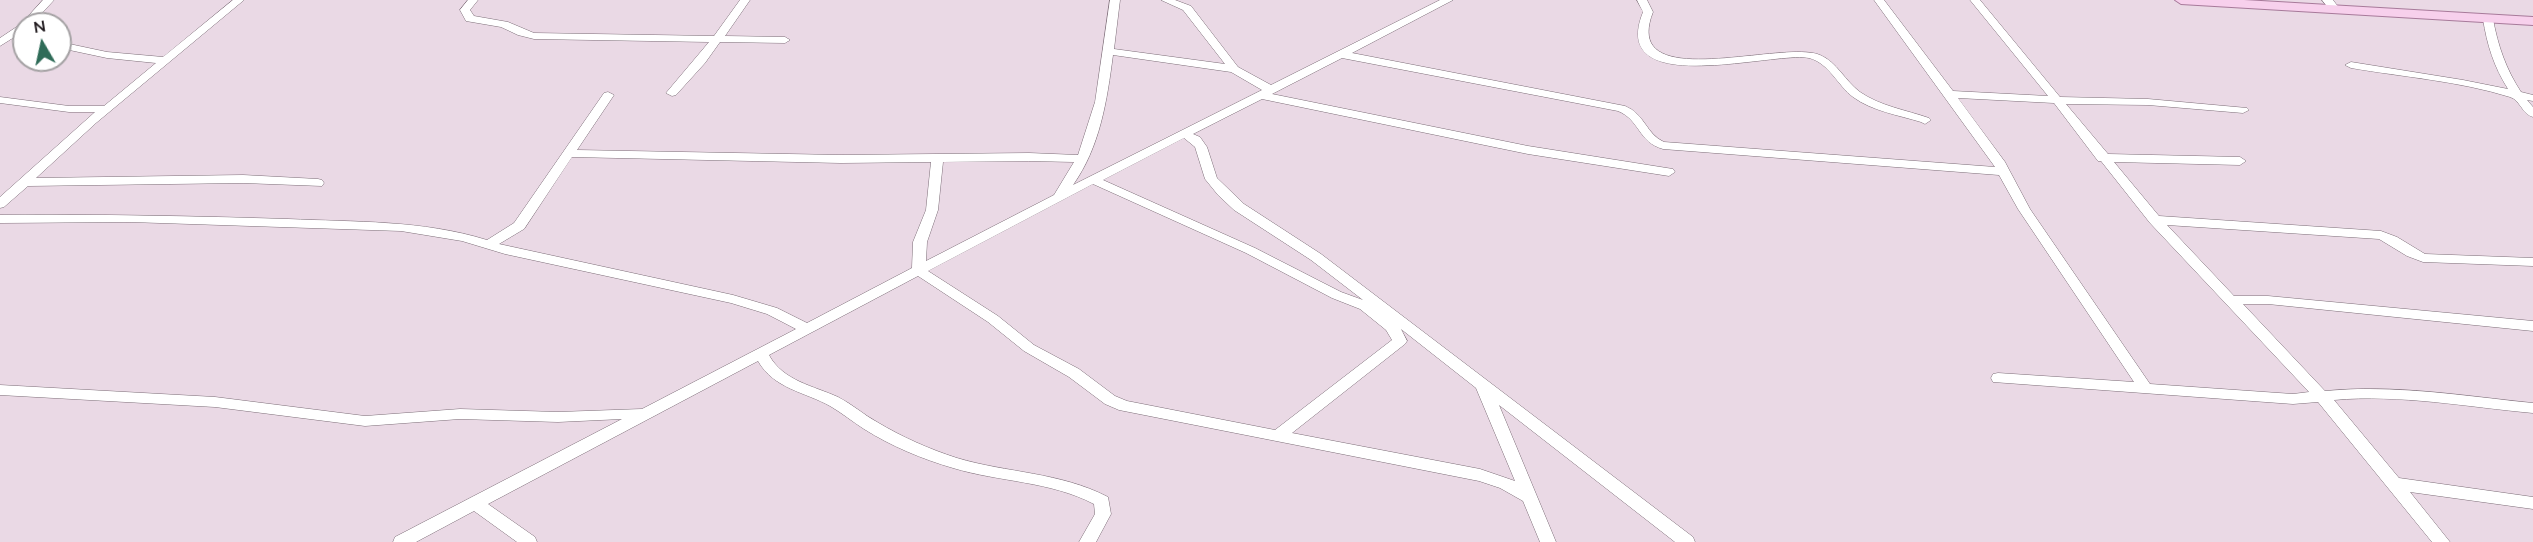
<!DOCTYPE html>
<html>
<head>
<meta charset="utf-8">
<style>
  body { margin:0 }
  #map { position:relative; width:2533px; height:542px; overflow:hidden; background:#ead9e5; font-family:Mulish,sans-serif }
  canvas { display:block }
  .north { position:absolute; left:12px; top:12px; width:60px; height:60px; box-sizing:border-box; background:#fff; border:2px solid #a5a2a4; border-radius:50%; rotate:351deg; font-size:16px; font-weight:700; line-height:24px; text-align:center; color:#1d171b }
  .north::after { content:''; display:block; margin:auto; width:21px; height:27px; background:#2f6c58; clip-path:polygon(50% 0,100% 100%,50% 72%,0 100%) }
</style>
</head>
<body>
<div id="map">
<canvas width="2533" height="542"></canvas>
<div class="north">N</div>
</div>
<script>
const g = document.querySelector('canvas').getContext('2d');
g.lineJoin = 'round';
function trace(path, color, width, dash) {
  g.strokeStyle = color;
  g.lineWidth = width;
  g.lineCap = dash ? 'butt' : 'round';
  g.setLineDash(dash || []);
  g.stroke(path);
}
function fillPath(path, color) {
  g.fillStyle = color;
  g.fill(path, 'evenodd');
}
const minor = new Path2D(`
  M43,0h11l-22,24h-8v7l-24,15v-8l21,-14z
  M233,0h11l-148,123 -60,55 207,-3 75,4 4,1 2,3 -2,3 -79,-3 -215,3 -24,21 -4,1v-11l95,-85h-26l-69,-9v-6l69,9h35l52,-43 -49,-5 -47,-10v-6l47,10 56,5z
  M468,0h10l-8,10 4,6 34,6 26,11 180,3 26,-36h10l-25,36 60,1 5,3 -5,3 -65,-1 -15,21 -29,32 -4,1 -6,-3 43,-51 -175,-3 -16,-4 -17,-8 -35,-6 -6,-11z
  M1110,0h10l-6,49 111,15 -42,-54 -22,-10h14l16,6 47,61 33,18 169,-85h13l-101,53 273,53c20,8 21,28 39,36l331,25 -121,-167h10l69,91 95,5 -78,-96h10l80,97 88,2 99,9 2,2 -6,3 -95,-8 -82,-1 42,50 132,3 6,4 -6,4 -126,-3 45,54 222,15 16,6 28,17 108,4v8l-110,-4 -16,-6 -28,-17 -212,-14 67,71h34l265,25v10l-265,-27h-25l82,87c69,-7 139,5 208,12v10c-66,-6 -133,-19 -199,-13l65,78 134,19v12l-123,-17 40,50h-18l-114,-140 -25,2 -300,-22 -2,-4 2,-4 5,-1 136,9 -116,-173 -19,-34 -336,-26c-25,-7 -23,-29 -45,-38l-276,-53 -70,36 256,52 145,23 2,3 -6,4 -141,-22 -266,-55 -69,35 7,3 7,10 10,31 27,26 77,50 372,283 2,5h-20l-176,-137 57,137h-16l-17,-41 -23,-13 -21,-7 -360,-71 -14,-6 -36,-27 -45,-26 -36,-29 -70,-46 -149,79c14,26 45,31 69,42 14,7 26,18 39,25 25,15 52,27 80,36 50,15 103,14 151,39l3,17 -15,28h-17l16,-28 -1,-10c-44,-23 -95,-22 -141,-36 -31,-9 -62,-22 -89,-39 -11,-7 -22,-16 -34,-23 -25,-14 -56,-17 -72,-45l-270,143 47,33 2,5h-20l-43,-31 -58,31h-23l2,-5 227,-118 -64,3 -98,-3 -95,7 -150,-19 -215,-12v-10l215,12 150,19 95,-7 98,3 84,-3 154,-80 -29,-15 -36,-11 -226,-49 -43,-13 -61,-10 -271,-9 -130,1v-8c96,-1 192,1 288,4 66,3 135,1 199,21l27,-17 90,-130 4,-1 6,3 -37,55 264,5 188,-2 49,2 17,-53zM1113,55l118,17 31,18 -189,95c27,-38 34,-84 40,-130zM1958,98l96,5 44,58h3l49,62 159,169 -16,2 -143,-10 -120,-175 -25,-47zM1184,138l11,9 10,32 13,16 16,15 77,50 52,40 -22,-8 -86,-44 -152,-68zM572,157l269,6 90,-1 -5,48 -13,32 -1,26 -105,55 -30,-15 -44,-13 -234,-51 25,-15zM1029,161l45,1 -20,33 -128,66 1,-19 11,-32 5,-48zM1093,184l153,69 86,45 28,11 26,21 6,10 -117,90 -148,-29 -12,-5 -36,-27 -45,-24 -36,-29 -70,-45zM1401,329l75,59 39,93 -35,-12 -188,-36 113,-89 2,-3z
  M1637,0h10l6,12c-33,84 130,27 167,43 17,7 25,26 40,37 20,14 46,18 69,26l2,2 -6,4 -4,-2c-23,-7 -49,-11 -68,-25 -15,-11 -24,-34 -44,-39 -36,-7 -202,43 -166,-46z
  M2322,0h11l6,8 -5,3 -4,-1z
  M2488,16l5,3c5,27 13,50 28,73l12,3v6l-6,-1 6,7v10c-11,-3 -13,-17 -23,-20 -51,-16 -107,-20 -159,-29l-6,-3 6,-3 112,18 45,9c-14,-22 -21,-44 -25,-70z`);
const major = new Path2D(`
  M2175,0h69l289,17v8l-352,-21z`);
trace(minor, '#7c6d77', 1);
trace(major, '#a77a9a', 2);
fillPath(minor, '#fff');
fillPath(major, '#f7d0ec');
</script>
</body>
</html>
